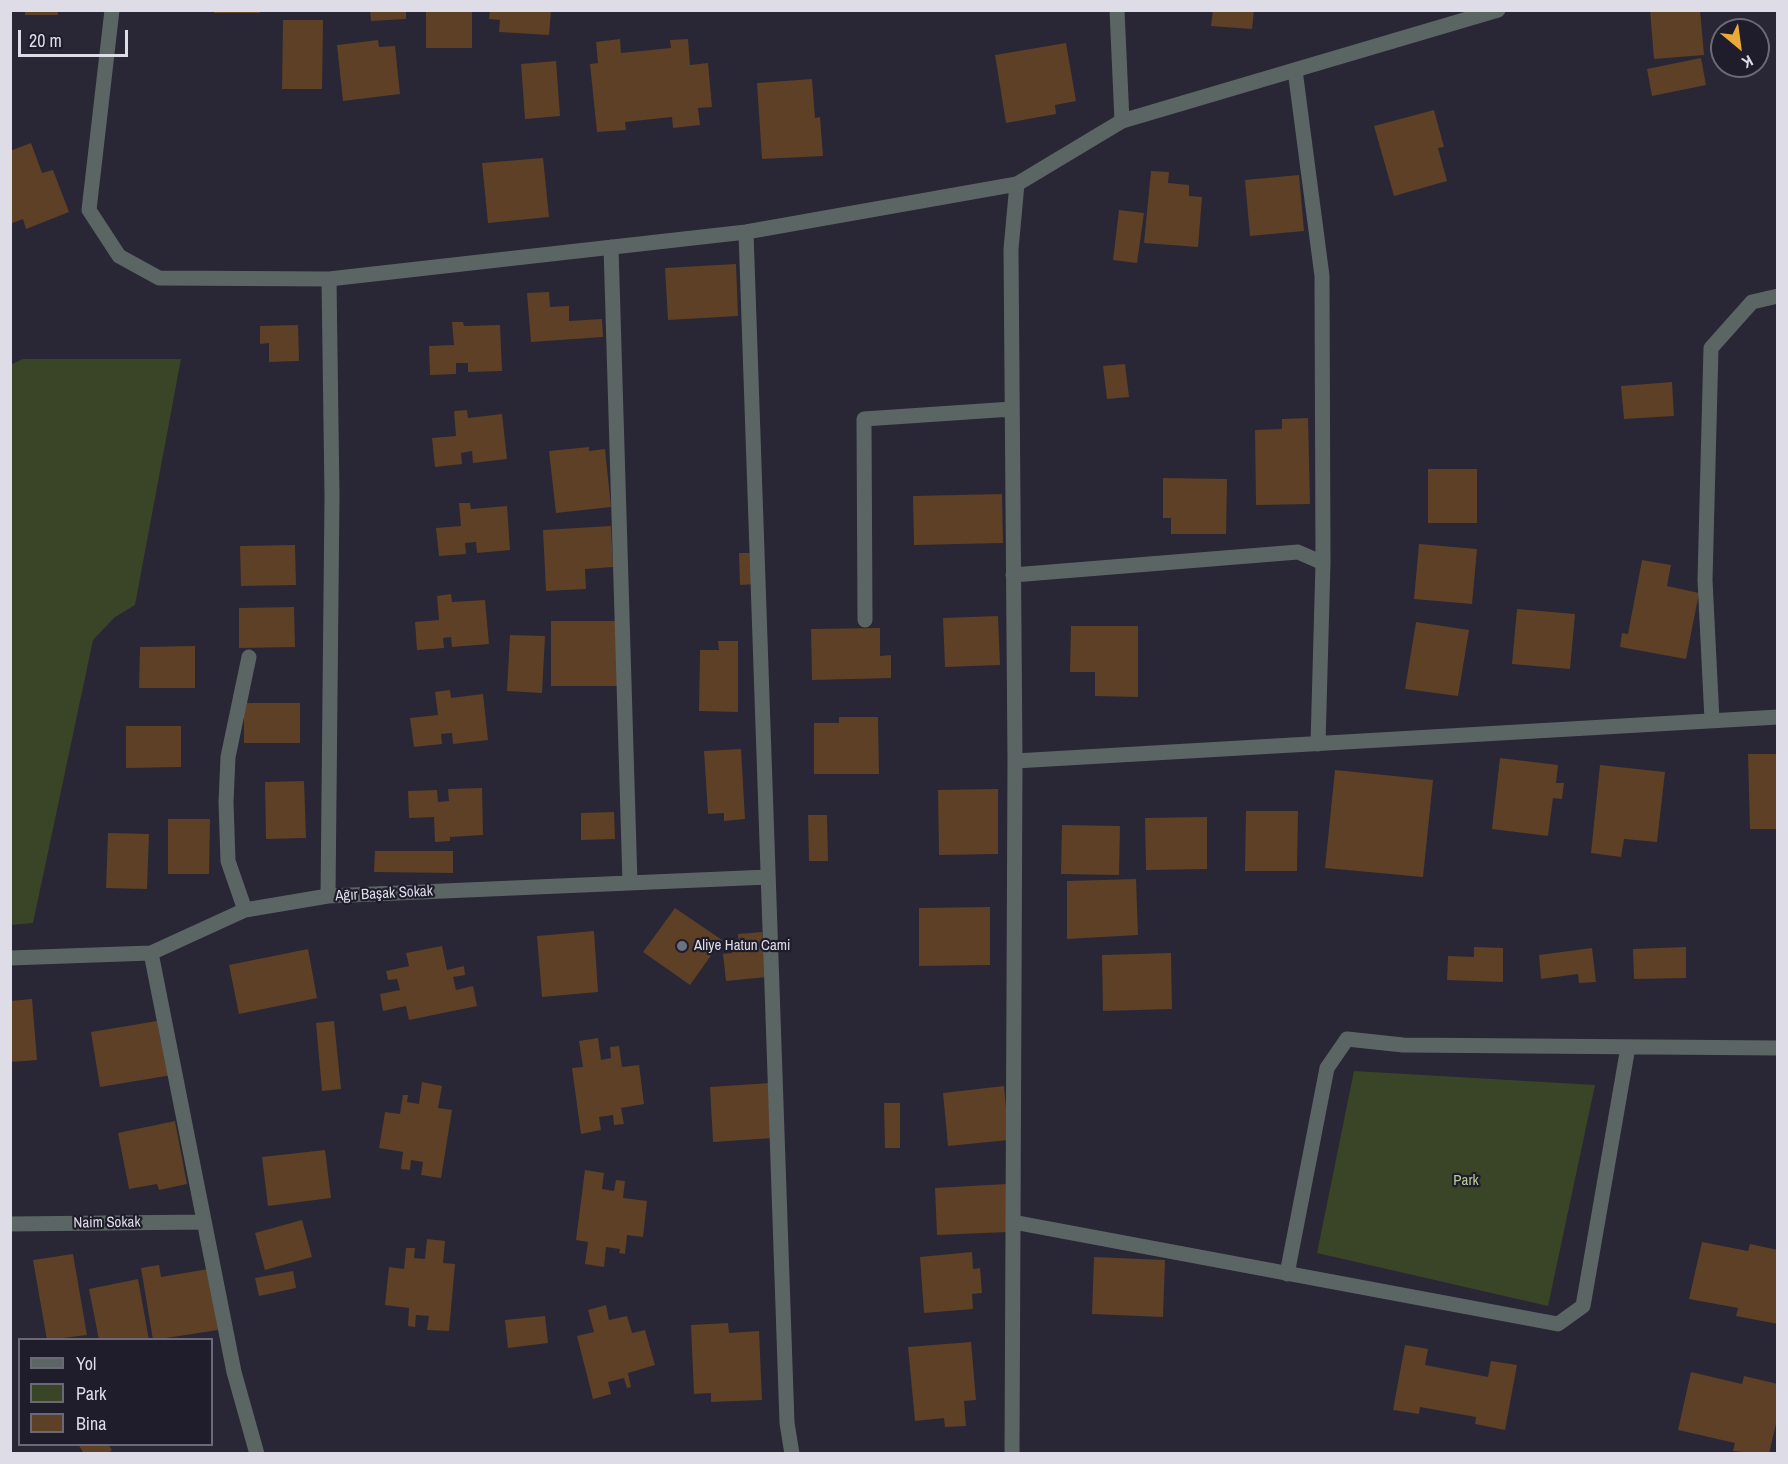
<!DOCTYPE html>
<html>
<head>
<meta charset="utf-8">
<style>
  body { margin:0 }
  #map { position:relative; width:1788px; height:1464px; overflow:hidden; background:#292635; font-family:"Archivo Narrow",sans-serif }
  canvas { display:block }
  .frame { position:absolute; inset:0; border:12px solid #dedce7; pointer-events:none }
  .legend { position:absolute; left:18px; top:1338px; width:195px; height:108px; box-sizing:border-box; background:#1f1c2b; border:2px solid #6b6976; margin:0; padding:8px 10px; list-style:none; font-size:18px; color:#dedce7 }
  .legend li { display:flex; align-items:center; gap:12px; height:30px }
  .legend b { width:30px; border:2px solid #6b6976 }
  .north { position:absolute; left:1710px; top:18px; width:60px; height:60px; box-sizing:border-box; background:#1f1c2b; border:2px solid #6b6976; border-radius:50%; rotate:151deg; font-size:16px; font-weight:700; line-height:24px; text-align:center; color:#dedce7 }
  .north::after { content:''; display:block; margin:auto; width:21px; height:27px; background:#eaaa38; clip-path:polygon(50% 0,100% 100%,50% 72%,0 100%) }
  .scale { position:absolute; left:18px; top:30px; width:110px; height:27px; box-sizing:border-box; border:3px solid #dedce7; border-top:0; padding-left:8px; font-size:18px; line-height:21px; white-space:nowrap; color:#dedce7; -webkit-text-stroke:4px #1f1c2b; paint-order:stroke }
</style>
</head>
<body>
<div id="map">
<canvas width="1788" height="1464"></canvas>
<div class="frame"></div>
<ul class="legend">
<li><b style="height:8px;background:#5b6664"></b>Yol</li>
<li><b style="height:16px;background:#3a4527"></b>Park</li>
<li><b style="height:16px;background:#5d4026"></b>Bina</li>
</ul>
<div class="north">K</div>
<div class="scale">20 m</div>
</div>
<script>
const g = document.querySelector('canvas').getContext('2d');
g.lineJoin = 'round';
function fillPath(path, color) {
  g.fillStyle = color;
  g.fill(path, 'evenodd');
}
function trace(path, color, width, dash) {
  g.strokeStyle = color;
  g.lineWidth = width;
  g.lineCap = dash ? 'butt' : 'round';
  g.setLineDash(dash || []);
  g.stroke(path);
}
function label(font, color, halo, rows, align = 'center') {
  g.font = font + ' "Archivo Narrow",sans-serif';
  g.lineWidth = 4.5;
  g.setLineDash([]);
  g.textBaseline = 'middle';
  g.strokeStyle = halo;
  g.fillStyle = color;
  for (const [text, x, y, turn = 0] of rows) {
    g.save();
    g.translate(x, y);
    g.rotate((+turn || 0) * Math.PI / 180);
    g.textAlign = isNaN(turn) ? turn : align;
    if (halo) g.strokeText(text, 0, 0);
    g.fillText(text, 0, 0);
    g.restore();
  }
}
const green = new Path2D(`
  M23,359h158l-46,246 -20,12 -22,23 -60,283 -22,2 -1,-560z
  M1354,1071l241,14 -47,221 -231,-53z`);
const building = new Path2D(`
  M25,10h33v5h-33z
  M214,10h46v3h-46z
  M370,10h36v9l-35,2z
  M426,10h46v38h-46z
  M490,10l61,1 -2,24 -50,-3 1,-12 -11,-1z
  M1213,10h41l-2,19 -41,-3z
  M1650,10h50l4,45 -50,4z
  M283,20h40l-1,69h-40z
  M620,39l1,14 50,-5 -1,-8 18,-1 2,26 18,-2 4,44 -14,1 2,17 -27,3 -1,-11 -47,5 1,8 -29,2 -7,-68 8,-1 -2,-21z
  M378,40l1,7 16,-1 5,48 -57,7 -6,-56z
  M1066,43l10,58 -21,4 1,9 -50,9 -11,-68z
  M1701,58l5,27 -54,11 -5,-27z
  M556,61l4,55 -35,3 -4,-55z
  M812,79l3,39 5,-1 3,39 -61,3 -5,-76z
  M1434,110l10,37 -6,1 9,33 -53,15 -20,-70z
  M31,143l11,30 11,-3 16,42 -43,17 -3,-10 -13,5v-73z
  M543,158l6,59 -61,6 -6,-60z
  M1151,171l18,1 -1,11 21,2v11l13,1 -4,50 -54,-4z
  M1299,175l5,56 -54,5 -5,-56z
  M1119,210l25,3 -7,50 -24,-3z
  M736,264l2,52 -70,4 -3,-52z
  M549,292l1,15 19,-1v15l33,-2 1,18 -72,5 -4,-49z
  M452,322h11l1,4 36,-1 2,46 -34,1v-9h-12v11l-26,1 -1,-29 25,-1z
  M298,325l1,36 -30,1v-19l-9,1v-18z
  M1125,364l4,33 -22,2 -4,-33z
  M1672,382l2,34 -50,3 -3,-33z
  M467,410l1,8 34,-4 5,45 -34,4 -1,-12 -11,2 1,11 -27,3 -3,-29 24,-2 -2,-25z
  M1308,418l2,86 -54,1 -1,-75 27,-1v-10z
  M589,447v4l16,-2 6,58 -55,6 -7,-62z
  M1428,469h49v54h-49z
  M1163,478l64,1 -1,55h-55v-16h-8z
  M1002,494l1,49 -89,2 -1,-49z
  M459,503h11l1,6 36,-3 3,44 -33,3 -1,-11 -11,1 1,11 -27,2 -3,-28 25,-2z
  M611,526l2,41 -28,2 1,20 -40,2 -3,-61z
  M1419,544l58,5 -5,55 -58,-5z
  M295,545l1,40 -55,1 -1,-40z
  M739,553h17l1,31 -17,1z
  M1642,560l29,5 -4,21 32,7 -13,66 -66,-12 2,-14 6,1z
  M451,594l1,8 33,-2 4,44 -37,3 -1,-10 -8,1 1,10 -27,2 -2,-28 24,-2 -2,-24z
  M294,607l1,40 -56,1v-40z
  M1517,609l58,5 -5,55 -58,-5z
  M998,616l2,49 -55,2 -2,-49z
  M551,621h68v65h-68z
  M1416,622l53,8 -11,66 -53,-7z
  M1071,626h67v71l-43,-1v-24h-25z
  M880,628v28l11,-1v23l-79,2 -1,-51z
  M510,635l35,1 -3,57 -35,-2z
  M718,641h20v71l-39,-1 1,-61h19z
  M195,646v42h-56l1,-41z
  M450,690l1,8 32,-4 5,46 -35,4 -1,-11 -11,1 1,10 -28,3 -4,-29 28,-3 -3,-23z
  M244,703h56v40h-56z
  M839,717h39l1,57h-65v-51h25z
  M126,726h55v41l-55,1z
  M741,749l4,70 -21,2v-8l-16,1 -4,-63z
  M1748,754h30v75h-28z
  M1500,758l58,7 -2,18h8l-2,16 -9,-1 -5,38 -56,-7z
  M1600,765l65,7 -8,70 -33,-3 -3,18 -30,-4z
  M1335,770l98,10 -10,97 -98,-9z
  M304,781l2,57 -40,1 -1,-57z
  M482,788l1,47 -33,2v4l-15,1 -1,-25 -25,1 -1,-27 29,-1 1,12 11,-1 -1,-12z
  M998,789v65l-59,1 -1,-65z
  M1246,811h52l-1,60h-52z
  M614,812l1,27 -34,1v-27z
  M808,815h19l1,46h-19z
  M1207,817v52l-61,1 -1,-52z
  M168,819h42l-1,55h-41z
  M1062,825l58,1 -1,49 -58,-1z
  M108,833l41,1 -2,55 -41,-1z
  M375,851h78v22l-79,-1z
  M1136,879l2,56 -71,4v-58z
  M990,907v58l-71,1v-58z
  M675,908l47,32 -32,45 -47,-33z
  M594,931l4,61 -56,5 -5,-61z
  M762,932l5,45 -41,4 -3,-27 9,-1 -1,-9 8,-1 -1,-9z
  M442,946l5,24 17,-4 1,9 -12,2 3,13 17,-4 4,20 -68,14 -3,-14 -23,5 -3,-17 20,-4 -3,-11 -9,1 -2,-9 23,-5 -3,-13z
  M1474,947l29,1v34l-56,-2 1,-24 26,1z
  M1686,947v31l-52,1 -1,-30z
  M1592,948l4,34 -17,1 -1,-9 -37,5 -2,-24z
  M308,949l9,49 -78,16 -10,-49z
  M1171,953l1,56 -69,2 -1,-56z
  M32,999l5,61 -27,2v-61z
  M157,1021l4,21 6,-1 5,34 -72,12 -9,-55z
  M334,1021l7,68 -19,2 -6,-68z
  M598,1038l3,22 10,-2 -1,-11 9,-1 3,21 17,-2 5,39 -23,4 3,16 -10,1 -1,-10 -14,2 2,13 -20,4 -9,-66 11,-1 -4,-26z
  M422,1082l20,4 -4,22 14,2 -11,68 -20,-3 2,-13 -12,-2 -1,10 -9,-1 2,-17 -24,-4 6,-36 15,2 3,-19h5l-1,7 12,2z
  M770,1083l3,55 -60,4 -3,-55z
  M1004,1086l5,54 -61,6 -5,-53z
  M884,1103h16v45h-15z
  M175,1121l12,63 -28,6 -2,-6 -28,5 -11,-56z
  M325,1150l6,48 -63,8 -6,-49z
  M585,1170l19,3 -2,16 12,2 2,-11 9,1 -2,17 24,3 -4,36 -16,-2 -2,19 -6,-1 1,-4 -14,-2 -2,20 -19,-3 3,-22 -12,-2z
  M1006,1184l2,48 -71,3 -2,-47z
  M302,1220l10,37 -47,13 -10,-37z
  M427,1239l18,2 -2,22 12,1 -6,67 -22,-1 2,-14 -13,-1 -1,12 -7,-1 1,-18 -24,-3 4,-38 15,2 2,-21h9l-1,10 11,1z
  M1702,1242l46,9 2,-7 28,6v74l-42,-8 2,-8 -49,-9z
  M972,1252l1,17 7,-1 2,25 -10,1 1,15 -49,4 -4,-56z
  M73,1254l14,81 -40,5 -14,-80z
  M1094,1257l71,3 -2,57 -71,-3z
  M159,1265l2,12 47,-8 10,61 -65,10 -12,-72z
  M293,1271l3,17 -37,8 -4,-18z
  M138,1279l11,61h-50l-10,-51z
  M606,1305l3,15 18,-4 5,17 13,-3 10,35 -27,8 3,14 -4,1 -3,-10 -16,4 3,12 -18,5 -16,-63 17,-4 -6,-22z
  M545,1316l3,27 -40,5 -3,-28z
  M728,1323l1,10 30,-2 3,69 -51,2v-9l-17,1 -3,-69z
  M971,1342l5,58 -12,1 2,25 -21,1 -1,-9 -29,3 -7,-74z
  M1405,1345l23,4 -3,16 63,12 3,-16 26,4 -12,65 -30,-6 1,-7 -56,-10 -1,7 -26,-4z
  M1691,1372l51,12 2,-8 34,8v31l-9,39 -36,-3 2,-8 -57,-13z
  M78,1444h30l4,6 -5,4h-23z`);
const minor = new Path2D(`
  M112,10l-23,200 30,46 40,22 170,1 417,-47 271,-48
  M1117,10l5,111
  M1295,70l27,206 1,287
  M746,232l41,1191 5,31
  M611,247l19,636
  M1013,575l285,-23 25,11 -5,181
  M865,620l-1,-201 148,-10
  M1712,720l-7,-140 6,-232 41,-46 26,-6
  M1015,761l763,-44
  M328,896l4,-400 -3,-217
  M245,910l-17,-49 -2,-59 2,-45 21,-100
  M151,953l83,419 23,82
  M10,958l141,-5 94,-43 83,-14 440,-19
  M1013,1222l545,102 25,-18 45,-259
  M10,1224l194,-2
  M1287,1274l40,-206 20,-29 56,6 375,3
  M1012,1454l3,-693 -4,-512 6,-65 105,-63 376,-111`);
const markers = [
  [682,946,6,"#6b7280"]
];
const streetNames = [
  ["Ağır Başak Sokak",384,894,-3],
  ["Naim Sokak",107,1223,-1]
];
const poiNames = [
  ["Aliye Hatun Cami",694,946]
];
const parkNames = [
  ["Park",1466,1181]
];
fillPath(green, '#3a4527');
fillPath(building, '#5d4026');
trace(minor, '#5b6664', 15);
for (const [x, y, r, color] of markers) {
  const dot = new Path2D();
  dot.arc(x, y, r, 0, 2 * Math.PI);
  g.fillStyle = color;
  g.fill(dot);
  trace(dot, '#1f1c2b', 2);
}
label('15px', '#dedce7', '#1f1c2b', streetNames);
label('15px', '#dedce7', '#1f1c2b', poiNames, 'left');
label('15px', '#b7ce90', '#1f1c2b', parkNames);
</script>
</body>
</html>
